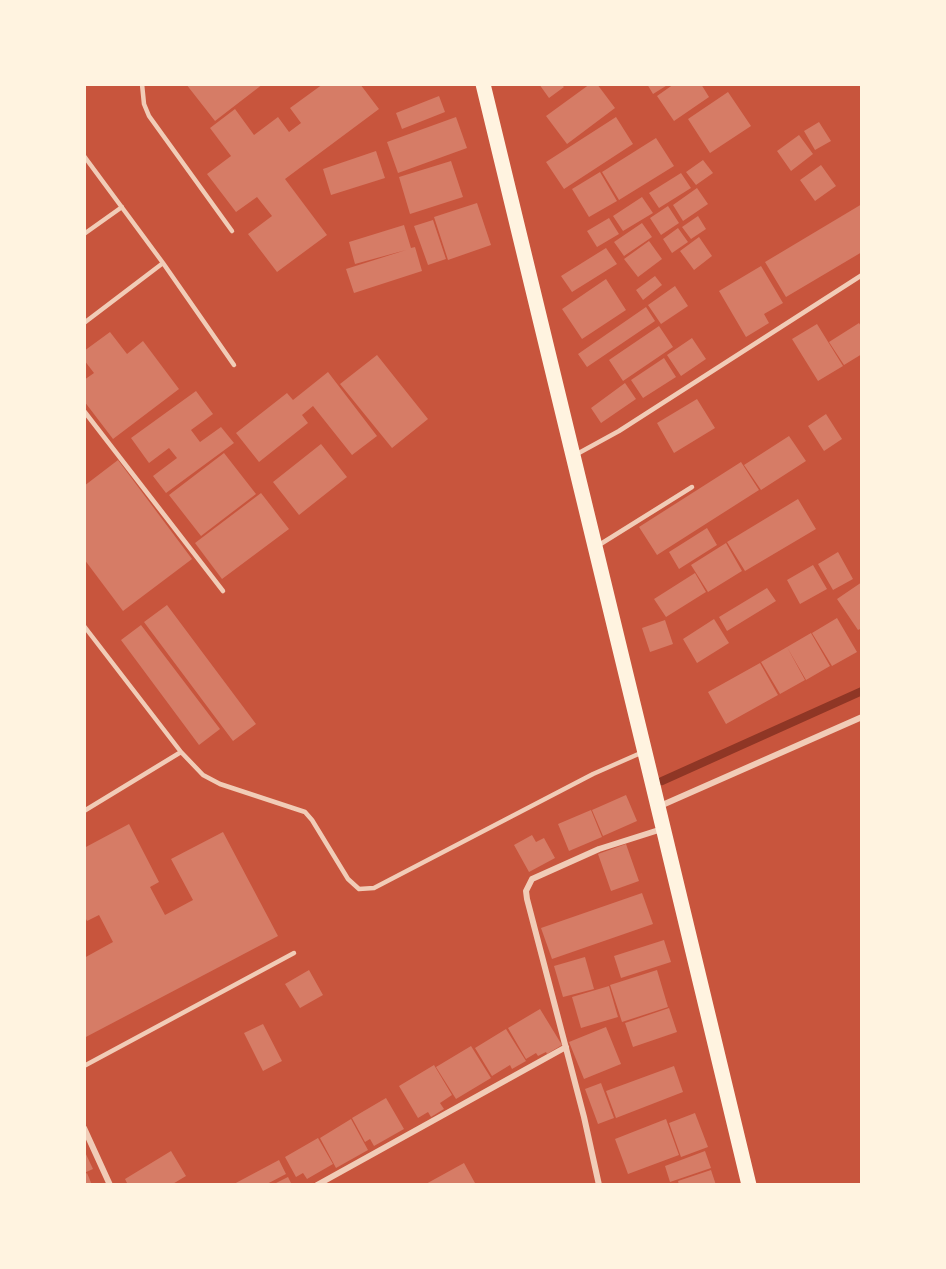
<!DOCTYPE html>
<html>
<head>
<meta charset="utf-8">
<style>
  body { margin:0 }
  #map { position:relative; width:946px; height:1269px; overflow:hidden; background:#c8553d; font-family:"Noto Sans",sans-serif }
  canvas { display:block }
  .frame { position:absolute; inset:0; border:86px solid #fff3e0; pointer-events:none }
</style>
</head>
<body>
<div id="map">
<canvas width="946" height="1269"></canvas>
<div class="frame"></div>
</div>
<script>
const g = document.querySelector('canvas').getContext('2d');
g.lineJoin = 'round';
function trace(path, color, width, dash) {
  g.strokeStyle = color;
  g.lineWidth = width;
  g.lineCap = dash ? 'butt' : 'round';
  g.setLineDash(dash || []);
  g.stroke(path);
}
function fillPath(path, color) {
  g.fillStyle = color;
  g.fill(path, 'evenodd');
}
const stream = new Path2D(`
  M662,781l200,-90`);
const building = new Path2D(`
  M186,84h77l-48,37z
  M323,84h37l19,25 -94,70 42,56 -50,37 -29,-38 24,-18 -15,-19 -21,15 -29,-38 24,-18 -21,-28 25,-19 19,26 24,-18 11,15 12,-9 -11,-15z
  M539,84h22l3,3 -15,11z
  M590,84h7l18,24 -48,36 -21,-28z
  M647,84h22l-16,10z
  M674,84h27l8,13 -35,24 -17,-25z
  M728,92l23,34 -41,27 -22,-34z
  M439,96l6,16 -43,17 -6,-16z
  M456,117l11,31 -69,25 -11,-31z
  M616,117l17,27 -69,45 -18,-27z
  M819,122l12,19 -16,9 -11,-19z
  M799,135l14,19 -22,17 -14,-20z
  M656,138l18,28 -55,34 -17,-28z
  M376,151l9,27 -54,17 -8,-26z
  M703,160l10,13 -17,12 -10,-13z
  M451,161l12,36 -53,17 -11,-37z
  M821,165l15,21 -21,15 -15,-21z
  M600,172l17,29 -28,16 -17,-28z
  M681,173l10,15 -32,20 -10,-15z
  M697,188l11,16 -25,17 -10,-16z
  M642,197l11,16 -30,18 -10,-15z
  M477,203l14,42 -43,15 -14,-43z
  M862,204v48l-76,45 -21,-35z
  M668,206l11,17 -18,12 -11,-17z
  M698,216l8,13 -15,10 -9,-12z
  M609,218l10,16 -22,13 -10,-16z
  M433,220l13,39 -18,6 -14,-39z
  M642,223l10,14 -28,19 -10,-14z
  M404,225l7,23 4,-1 7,24 -68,22 -8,-24 60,-19 -51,14 -6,-22z
  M678,228l10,14 -16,11 -9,-14z
  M699,237l13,19 -18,14 -14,-19z
  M649,241l13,18 -24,18 -14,-18z
  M606,248l11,16 -45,28 -11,-16z
  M761,266l22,37 -19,11 5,9 -23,14 -27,-46z
  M655,276l7,9 -19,15 -7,-10z
  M606,279l20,31 -44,29 -20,-30z
  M675,286l13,20 -27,18 -13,-19z
  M646,307l9,14 -68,46 -9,-13z
  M859,323l3,5v26l-18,11 -15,-23z
  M817,324l26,42 -25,15 -26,-42z
  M659,326l14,21 -50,34 -14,-21z
  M110,332l17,22 16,-13 36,48 -66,50 -29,-38v-21l10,-7 -10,-13v-9z
  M692,338l14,21 -25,17 -14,-21z
  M377,355l51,64 -36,29 -52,-64z
  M664,358l12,19 -33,21 -12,-18z
  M328,372l49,64 -25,19 -39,-49 -11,9 6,8 -49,39 -23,-29 51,-40 6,7z
  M625,383l11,16 -35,24 -10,-15z
  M196,391l17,23 -22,16 9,12 21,-15 13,16 -68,50 -13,-17 24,-18 -8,-10 -20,15 -18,-25z
  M697,399l18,29 -41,25 -17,-30z
  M826,414l16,25 -18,12 -16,-25z
  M789,436l17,25 -45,29 -17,-25z
  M321,444l26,33 -48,38 -26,-33z
  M224,453l32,41 -55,42 -32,-41z
  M118,460l74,99 -69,52 -39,-52v-73z
  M741,462l18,28 -102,65 -18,-28z
  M261,493l28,36 -67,50 -27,-36z
  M798,499l18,30 -71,42 -18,-29z
  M707,528l10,17 -38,24 -10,-17z
  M726,543l16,28 -34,21 -17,-27z
  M838,552l15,27 -20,11 -15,-26z
  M813,565l14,24 -27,15 -13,-24z
  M695,573l11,19 -40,25 -12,-18z
  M862,582v46l-4,2 -21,-31z
  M767,588l9,13 -49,30 -8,-14z
  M167,605l89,119 -23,17 -89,-119z
  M837,618l20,34 -25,14 -20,-33z
  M714,619l15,24 -32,20 -14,-24z
  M665,620l8,24 -23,8 -8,-24z
  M141,625l79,104 -21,16 -78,-105z
  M811,633l19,33 -24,14 -19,-33z
  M787,647l18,33 -25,14 -19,-32z
  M760,663l18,32 -52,29 -18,-32z
  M626,795l11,26 -34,15 -11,-26z
  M591,810l11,27 -33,14 -11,-27z
  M129,824l30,58 -9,5 15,28 28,-15 -22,-41 52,-27 55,104 -194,102v-80l29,-16 -14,-27 -12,6 -3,-6v-67z
  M532,835l4,7 8,-4 11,20 -26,14 -15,-27z
  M626,844l13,37 -28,10 -13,-37z
  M642,893l11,31 -101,35 -11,-31z
  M664,940l7,22 -50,16 -7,-22z
  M585,957l9,32 -31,8 -9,-31z
  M309,970l14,25 -23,13 -15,-24z
  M657,970l11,37 -46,15 -12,-37z
  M609,986l9,31 -37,11 -9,-31z
  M669,1008l8,24 -44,15 -8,-24z
  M540,1009l22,36 -15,9 -1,-2 -8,4 -2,-3 -10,6 -18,-31z
  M263,1024l19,37 -19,10 -19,-38z
  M606,1027l15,37 -37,15 -15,-37z
  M506,1029l20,32 -14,8 -2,-4 -18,11 -17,-28z
  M471,1046l20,32 -35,21 -20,-32z
  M434,1065l18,30 -12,8 4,6 -13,8 -3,-5 -10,6 -19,-32z
  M674,1066l9,26 -67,26 -10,-27z
  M601,1083l13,35 -16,6 -13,-35z
  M386,1098l18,31 -30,17 -4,-7 -5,3 -13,-24z
  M695,1113l13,34 -27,10 -12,-34z
  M351,1119l17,31 -32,18 -16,-30z
  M666,1119l13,36 -51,19 -13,-35z
  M318,1138l15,26 -26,15 -4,-6 -7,4 -11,-20z
  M84,1150l9,19 -9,4z
  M171,1151l15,25 -15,9h-43l-3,-6z
  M705,1151l6,17 -41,14 -5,-16z
  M279,1160l7,14 -21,11h-33z
  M464,1163l11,20 -4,2h-47z
  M711,1170l5,15h-37l-1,-4z
  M87,1173l5,12h-8v-10z
  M288,1177l4,8h-20z`);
const service = new Path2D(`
  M142,84l2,20 5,12 83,115
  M84,156l79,107 71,102
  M84,234l38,-27
  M84,323l79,-60
  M84,411l139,180
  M577,454l42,-23 243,-156
  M599,545l93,-58
  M84,626l97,126 22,23 17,9 85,28 7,8 36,59 11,10 15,-1 219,-114 50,-22
  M84,811l97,-59
  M84,1066l210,-113`);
const minor = new Path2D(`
  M660,806l202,-89
  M84,1128l26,57
  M317,1185l249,-138
  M599,1185l-15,-68 -57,-218 -1,-8 6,-12 67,-30 63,-20`);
const primary = new Path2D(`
  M483,84c91,367 177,734 266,1101`);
trace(stream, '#8f3625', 8);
fillPath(building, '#d67c66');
trace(service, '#f1ccb7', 4.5);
trace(minor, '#f1ccb7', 6);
trace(primary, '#fff3e0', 15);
</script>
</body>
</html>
